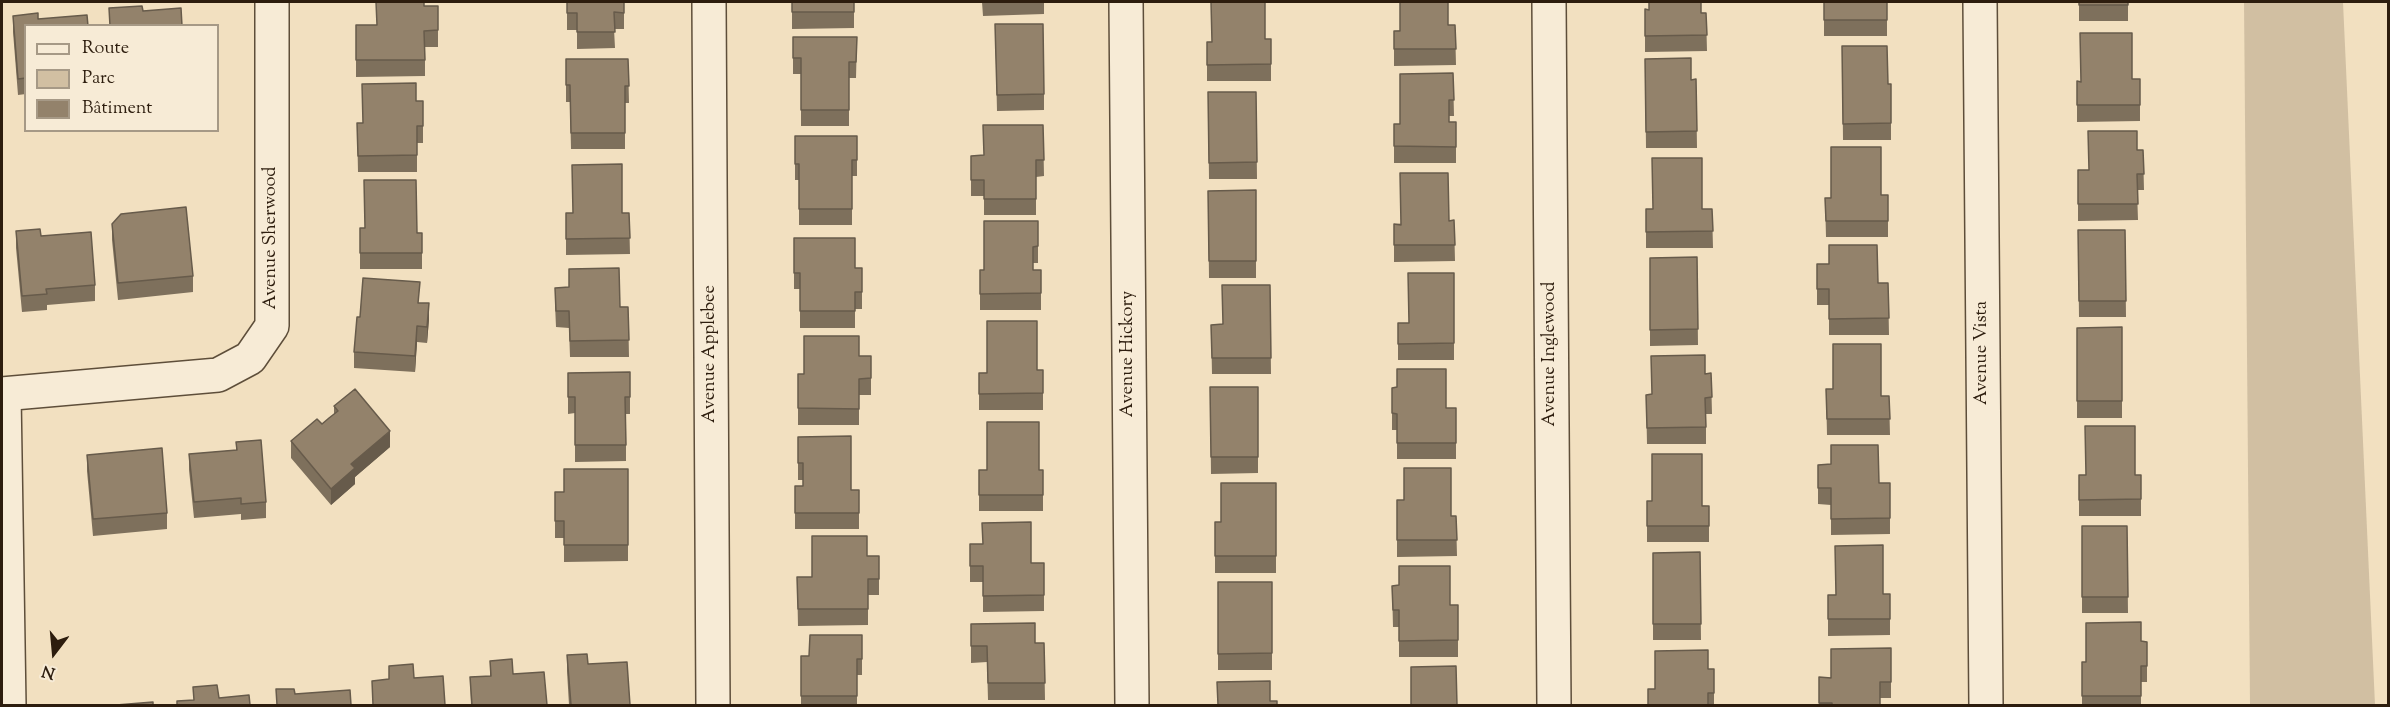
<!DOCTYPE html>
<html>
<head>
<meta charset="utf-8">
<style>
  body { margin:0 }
  #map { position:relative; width:2390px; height:707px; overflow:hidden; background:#f2e0c0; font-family:"Sorts Mill Goudy",serif }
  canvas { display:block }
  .frame { position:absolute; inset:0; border:3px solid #2d1d0e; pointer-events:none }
  .legend { position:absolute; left:24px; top:24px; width:195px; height:108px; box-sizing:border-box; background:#f7ebd6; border:2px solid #a69986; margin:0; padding:8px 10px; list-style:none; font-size:18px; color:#2d1d0e }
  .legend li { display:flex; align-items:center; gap:12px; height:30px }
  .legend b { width:30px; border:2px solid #a69986 }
  .north { position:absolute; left:24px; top:623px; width:60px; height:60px; -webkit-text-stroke:4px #f7ebd6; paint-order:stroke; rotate:196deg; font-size:16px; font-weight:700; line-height:24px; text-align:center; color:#2d1d0e }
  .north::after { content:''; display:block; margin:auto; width:21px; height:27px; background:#2d1d0e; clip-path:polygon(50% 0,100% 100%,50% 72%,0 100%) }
</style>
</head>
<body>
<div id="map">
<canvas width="2390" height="707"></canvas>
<div class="frame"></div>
<ul class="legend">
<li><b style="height:8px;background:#f7ebd6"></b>Route</li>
<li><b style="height:16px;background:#d1bfa2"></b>Parc</li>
<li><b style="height:16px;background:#93826b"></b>Bâtiment</li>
</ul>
<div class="north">N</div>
</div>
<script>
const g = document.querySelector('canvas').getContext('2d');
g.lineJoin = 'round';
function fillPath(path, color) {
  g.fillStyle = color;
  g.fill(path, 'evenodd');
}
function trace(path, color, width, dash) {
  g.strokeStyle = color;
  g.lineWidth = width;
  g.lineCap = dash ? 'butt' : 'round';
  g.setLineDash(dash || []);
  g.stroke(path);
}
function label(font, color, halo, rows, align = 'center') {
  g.font = font + ' "Sorts Mill Goudy",serif';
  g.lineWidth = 6;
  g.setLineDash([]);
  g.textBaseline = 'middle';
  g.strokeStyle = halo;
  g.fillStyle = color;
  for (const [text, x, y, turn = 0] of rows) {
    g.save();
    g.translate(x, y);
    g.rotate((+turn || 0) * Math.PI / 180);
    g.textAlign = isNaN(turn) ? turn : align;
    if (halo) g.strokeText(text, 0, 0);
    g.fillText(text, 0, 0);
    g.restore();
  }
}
const green = new Path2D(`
  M2244,2h99l32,703h-125z`);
const minor = new Path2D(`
  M709,2l4,704
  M1126,2l6,704
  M1549,2l5,704
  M1980,2l6,704
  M2,394l216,-19 32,-17 22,-32v-324
  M4,394l5,312`);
const wall = new Path2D(`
  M567,2h57v27h-10l1,19 -38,1v-19h-10z
  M792,2h62v26l-62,1z
  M982,2h62v12l-61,2z
  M1824,2h63v34h-63z
  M2079,2h49v19h-49z
  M424,6h14v41h-13v29l-69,1v-52h20z
  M1645,9l61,4 1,38 -62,1z
  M13,16l13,10v68l-8,1 -5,-63z
  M995,24l49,70v16l-47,1z
  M1448,25h7l1,40 -62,1v-35z
  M793,37h64l-1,41h-7v48h-48v-52h-8z
  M1271,39v42h-64v-39z
  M1842,46l46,38h3v56h-48z
  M566,59h62l1,44h-4v46h-54l-1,-47h-4z
  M1645,59l46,21 5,-1 1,69h-51z
  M1453,73l1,43h-5v6h7v41h-62v-39h6z
  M2132,79h8v42l-63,1v-41z
  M1208,92h48l1,87h-48z
  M416,101l7,25v17h-6v29h-59l-1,-49h5z
  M1043,125l1,51 -8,1v38h-52v-19h-13v-24l13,-17z
  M795,136h62v40h-5v49h-53v-45h-4z
  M2137,150h6l1,40h-7l1,30 -60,1v-51h11z
  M1256,190v88h-47l-1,-87z
  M1888,195v42h-62l-1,-39z
  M1646,209h66l1,39h-67z
  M566,213h63l1,41 -64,1z
  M1454,220l1,41 -61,1v-38z
  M1038,221v42h-5v7h8v40h-61v-40h4z
  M112,224l81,52v16l-75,8 -6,-60z
  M360,228l62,5v36h-62z
  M2078,230h47l1,87h-47z
  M16,231l25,5 54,49v16l-48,4v5l-25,2 -6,-64z
  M794,238l61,30h7v41h-7v19h-55v-39h-6z
  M1697,257l1,88 -48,1v-88z
  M1817,264l61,19h10l1,52h-60v-30h-12z
  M1454,273v87h-56v-37h11z
  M1270,285l1,89h-59l-1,-49 11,-1z
  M419,303l10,16 -2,24 -10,-1 -2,30 -61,-4v-16l6,-35z
  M555,304l73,3 1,50h-59l-1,-29 -13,-1z
  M2122,327v91h-45v-90z
  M859,356h12v39h-12v30h-61v-51h6z
  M1043,370v40h-64v-37z
  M630,372v42h-4v47l-51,1v-49l-7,1v-41z
  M1711,373l1,41h-6v30h-59l-1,-49 6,-1 53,-20z
  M1210,387h48v86l-47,1z
  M1397,387l49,21h10v51h-59v-29h-5v-42z
  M1826,389l55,7h8l1,39h-63z
  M334,406l56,41 -35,30v7l-24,21 -40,-47v-17l31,-17 12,-10z
  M798,437l53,53h8v39h-64v-43h8v-6h-5z
  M236,442l30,60v16l-25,2v-6l-47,4 -5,-48v-16l47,-4z
  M87,455l80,58v16l-74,7 -6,-65z
  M1831,464l48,19h11v51l-59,1v-30l-13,-1v-39z
  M628,469v92l-64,1v-24h-9v-46h9z
  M979,470h64v41h-64z
  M2079,475h62v41h-62z
  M1276,483v90h-61v-51h6z
  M1397,500l54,16h5l1,40 -60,1z
  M1647,501l62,5v36h-62z
  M2082,526h45l1,87h-46z
  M970,544l61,19h13v48l-61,1v-30h-13z
  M1700,552l1,88h-48v-87z
  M867,556h12v39h-11v30l-70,1 -1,-49h15z
  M1218,582h54v88h-54z
  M1392,586l58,19h8v52h-59v-30h-6z
  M1890,594v41l-62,1v-41z
  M971,624l64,19h9l1,57h-57l-1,-38 -16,1z
  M862,635v40h-5v30h-56v-49h8z
  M2141,641l6,1v40h-6v23h-59v-43h4z
  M1891,648v50h-11v7h-61v-28l12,1z
  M567,655l21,9 42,41h-61l-2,-34z
  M490,661l23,13 34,31h-76l-1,-28 20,-1z
  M1708,669h6v36h-66l7,-16z`);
const shadedWall = new Path2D(`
  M429,303v16l-2,24v-16z
  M417,326v16l-2,30v-16z
  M390,431v16l-35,30v7l-24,21v-16l20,-25z`);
const building = new Path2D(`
  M376,2h48v4h14v24l-14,1 1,29h-69v-35h21z
  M567,2h57v11l-10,-1 1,20h-38v-19h-10z
  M792,2h62v10h-62z
  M1211,2h54v37h6v25l-64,1v-23h5z
  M1400,2h48v23h7l1,24h-62v-18h6z
  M1649,2h52v11h5l1,22 -62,1v-27l4,1z
  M1824,2h63v18h-63z
  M2079,2h49v3h-49z
  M142,6l1,5 38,-3 1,18h-72l-1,-18z
  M38,13v6l49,-4 1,11h-62v52l-8,1 -5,-63z
  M995,24h48l1,70 -47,1z
  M2080,33h52v46h8v26h-63v-24l4,1z
  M793,37h64l-1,25h-7v48h-48v-52h-8z
  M1842,46h45l1,38h3v39l-48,1z
  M1691,58v22l5,-1 1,52 -51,1 -1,-73z
  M566,59h62l1,27h-4v47h-54l-1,-48h-4z
  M1453,73l1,27h-5v22h7v25l-62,-1v-22h6v-50z
  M416,83v18h7v25h-6v29l-59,1 -1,-33h6l-1,-39z
  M1208,92h48l1,70 -48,1z
  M983,125h60l1,35h-8v39h-52v-19h-13v-24l13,-1z
  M2088,131h49v19h6l1,24h-7l1,30h-60v-34h11z
  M795,136h62v24h-5v49h-53v-45h-4z
  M1831,147h50v48h7v26h-62l-1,-23h6z
  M1652,158h50v51h10l1,22 -67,1v-23h7z
  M622,164v49h7l1,25 -64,1v-26h7l-1,-48z
  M1400,173h48l1,48 5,-1 1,25h-61v-21l7,1z
  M364,180h52l1,53h5v20h-62v-25h5z
  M1256,190v71h-47l-1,-70z
  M186,207l7,69 -75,7 -6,-59 9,-10z
  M984,221h54v25l-5,1v23h8v23l-61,1v-24h4z
  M40,229l1,7 50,-4 4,53 -49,4 1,5 -25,2 -6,-65z
  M2078,230h47l1,71h-47z
  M794,238h61v30h7v24h-7v19h-55v-38h-6z
  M1829,245h48l1,38h10l1,35 -60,1v-30h-12v-25h12z
  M1697,257l1,72 -48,1v-72z
  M619,268l1,39h8l1,33 -59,1 -1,-30h-13l-1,-23 14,-1v-18z
  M1408,273h46v70l-56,1v-21h11z
  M363,278l57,4 -2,21h11l-2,24 -10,-1 -2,30 -61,-4 3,-35h3z
  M1222,285h48l1,73h-59l-1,-33 12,-1z
  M987,321h50v49h6v23l-64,1v-21h8z
  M2122,327v74h-45v-73z
  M804,336h55v20h12v22l-12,1v30l-61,-1v-34h6z
  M1833,344h48v52h8l1,23h-63l-1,-30h7z
  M1705,355v19l6,-1 1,24 -7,1 1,29 -59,1 -1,-33 6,-1 -1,-38z
  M1397,369h49v39h10v35h-59v-29l-5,-1v-25l5,-1z
  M630,372v25h-5l1,48h-51v-48h-7v-24z
  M1210,387h48v70h-47z
  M355,389l35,42 -39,33 4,4 -24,21 -40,-48 26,-22 5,5 7,-6 9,-7 -4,-5z
  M987,422h52v48h4v25h-64v-25h8z
  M2085,426h50v49h6v24l-62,1v-25h7z
  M851,436v54h8v23h-64v-27h8v-23h-5v-26z
  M261,440l5,62 -25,2v-6l-47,4 -5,-48 48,-4 -1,-8z
  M1831,445h47l1,38h11v35l-59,1v-31h-13v-23l13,-1z
  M162,448l5,65 -74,6 -6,-64z
  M1652,454h50v52h7v20h-62v-25h5z
  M1404,468h47v48h5l1,24h-60v-40h7z
  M564,469h64v76h-64v-24h-9v-29h9z
  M1221,483h55v73h-61v-34h6z
  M1031,522v41h13v32l-61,1v-30h-13v-22h13l-1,-21z
  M2082,526h45l1,71h-46z
  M812,536h55v20h12v23h-11v30h-70l-1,-32h15z
  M1883,545v49h7v25h-62v-24h8l-1,-49z
  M1700,552l1,72h-48v-71z
  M1399,566h51v39h8v35l-59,1v-31h-6l-1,-24 7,-1z
  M1218,582h54v71l-54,1z
  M2141,622v19l6,1v24h-6v30h-59v-34h4v-39z
  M1035,623v20h9l1,40h-57l-1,-37h-16v-22z
  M810,635h52v24h-5v37h-56v-40h8z
  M1891,648v34h-11v23h-48v-2h-13v-26l12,1v-29z
  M1708,650v19h6v24h-6v12h-60v-16h7v-38z
  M587,654l1,10 39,-2 3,43h-59l-4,-50z
  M512,659l1,15 31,-2 3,33h-75l-2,-28 21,-1 -1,-15z
  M413,664l1,14 29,-2 2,29h-72l-1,-24 17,-2v-13z
  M1456,666l1,39h-46v-38z
  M1270,681v20h7v4h-59l-1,-23z
  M217,685l2,13 30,-3 1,10h-73v-4l17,-1 -1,-13z
  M276,689h18l1,5 55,-4 1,15h-74z
  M153,702v3h-37z`);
const streetNames = [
  ["Avenue Sherwood",272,238,-90],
  ["Avenue Vista",1983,353,-90],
  ["Avenue Applebee",711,354,-90],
  ["Avenue Hickory",1129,354,-90],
  ["Avenue Inglewood",1551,354,-90]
];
fillPath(green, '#d1bfa2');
trace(minor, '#5e4e3a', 36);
trace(minor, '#f7ebd6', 33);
fillPath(wall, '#7e705c');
fillPath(shadedWall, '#675b4b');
fillPath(building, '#93826b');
trace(building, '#675b4b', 1.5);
label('18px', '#2d1d0e', '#f7ebd6', streetNames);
</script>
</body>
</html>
